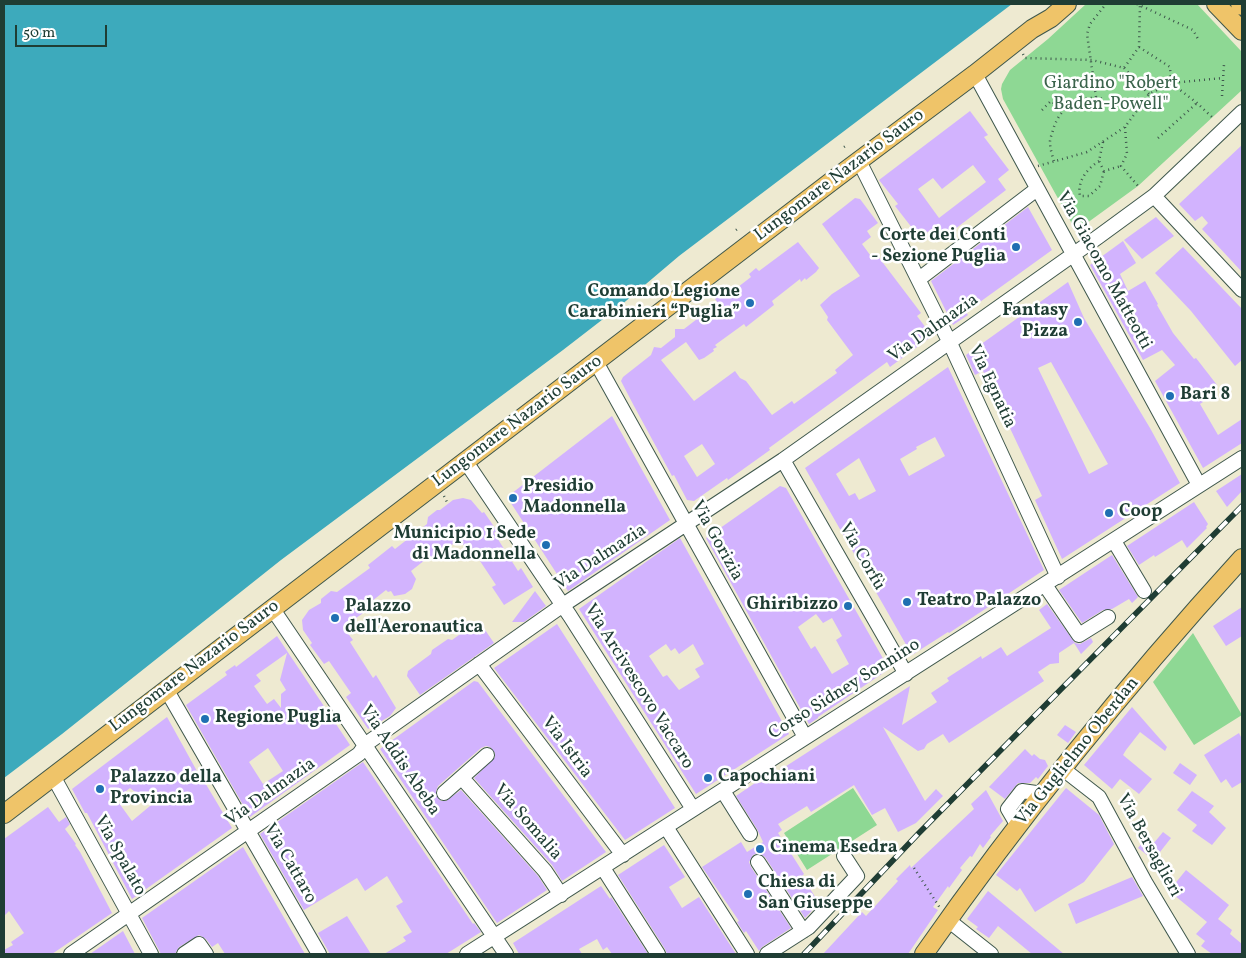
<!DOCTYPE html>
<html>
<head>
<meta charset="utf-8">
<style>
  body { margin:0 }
  #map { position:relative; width:1246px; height:958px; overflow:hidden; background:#eeead1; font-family:Vollkorn,serif }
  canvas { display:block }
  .frame { position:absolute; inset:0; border:5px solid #1f3d34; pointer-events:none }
  .scale { position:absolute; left:15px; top:25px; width:92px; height:22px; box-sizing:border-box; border:2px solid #1f3d34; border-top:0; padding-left:6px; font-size:15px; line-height:18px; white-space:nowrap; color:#1f3d34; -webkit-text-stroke:4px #fff; paint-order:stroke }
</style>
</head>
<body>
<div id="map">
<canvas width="1246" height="958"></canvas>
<div class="frame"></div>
<div class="scale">50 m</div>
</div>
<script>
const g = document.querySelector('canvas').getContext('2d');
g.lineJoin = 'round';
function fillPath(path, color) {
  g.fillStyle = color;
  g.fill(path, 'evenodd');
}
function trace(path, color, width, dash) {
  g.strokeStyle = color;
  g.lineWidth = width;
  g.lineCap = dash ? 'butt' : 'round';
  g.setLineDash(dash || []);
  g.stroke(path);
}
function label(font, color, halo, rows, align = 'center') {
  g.font = font + ' Vollkorn,serif';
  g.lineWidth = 5;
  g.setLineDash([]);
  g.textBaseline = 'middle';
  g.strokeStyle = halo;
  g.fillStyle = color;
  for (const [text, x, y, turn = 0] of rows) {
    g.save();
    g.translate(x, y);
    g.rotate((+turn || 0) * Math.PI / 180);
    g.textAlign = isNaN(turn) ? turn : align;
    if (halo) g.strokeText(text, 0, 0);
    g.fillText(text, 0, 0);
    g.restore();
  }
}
const green = new Path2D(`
  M1086,4h111l45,48v38l-104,96 -62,45 -73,-132 -2,-10 1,-5 8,-14 38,-31z
  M1193,633l49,82 -48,30 -41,-63z
  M853,788l24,37 -70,45 -23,-37z`);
const water = new Path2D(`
  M4,4h1008l-333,252 -59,50 -57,44 -282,210 -219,174 -58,44z`);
const building = new Path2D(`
  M970,111l18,24 -4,2 25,33 -11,9 8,11 -64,49 -9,-11 -13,10 -25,-32 3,-2 -19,-24zM973,165l13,17 -47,36 -21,-29 15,-11 9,11z
  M1242,145v127l-40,-43 6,-6 -6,-7 -7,5 -16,-17z
  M855,198l5,1 18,24 -11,8 4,6 -9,7 11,15 4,-4 44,58 -4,3 15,20 -42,31 -3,-5 -118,86 1,2 -42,30 -1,-2 -33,23 -7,-1 -13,-25 -2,1 -38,-70 -13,-25 2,-4 28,-22 3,-8 7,1 14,-11v-8h9l34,-26 -3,-4 7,-5 3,3 26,-20 -2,-3 7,-6 3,3 39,-29 21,26 -3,4 -10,8 -1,-2 -4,4 -1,-3 -28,22 2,4 -28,22 -2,-3 -29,21 2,2 -4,2 1,2 -10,7 -5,2 -13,-18 -25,18 33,41 41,-30 5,7 6,3 26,34 20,-14 2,3 43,-31 -2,-3 18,-15 -26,-35 1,-3 -8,-12 12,-11 28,-18 -38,-52zM702,444l13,20 -18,13 -13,-21z
  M1028,207l24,43 -86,62 2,3 -15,10 -22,-44z
  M1156,217l18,19 -32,23 -18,-19z
  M1123,241l13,22 -16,11 8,17 17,-10 13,23 -1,1 16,28 21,26 2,-1 21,27 -17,12 3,5 -3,2 18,31 24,-16v24l-39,25 -48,-87 20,-16 -13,-15 -19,10 -53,-95z
  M1183,247l59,62v51l-7,6 -44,-55 -36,-38z
  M1068,282l16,36 66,110 30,55 -118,76 -27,-59 7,-4 -59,-125 -8,4 -9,-20zM1051,362l57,102 -19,10 -51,-106z
  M948,367l96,203 -95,63 -1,-1 -36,23 -107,-187zM935,437l10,19 -36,20 -9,-17 17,-10 -1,-2zM859,458l17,33 -17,9 -4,-7 -6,3 -13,-22z
  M612,416l58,104 -102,71 -61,-94z
  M1242,474v17l-15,16 -11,-16z
  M780,486l6,2 103,181 -71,48v1l-9,6 -103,-186zM816,614l7,9 9,-5 10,18 -6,4 13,24 -17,10 -17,-28 -4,3 -13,-22z
  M463,498l8,2 11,13 2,-1 13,19 -3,2 24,38 3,-3 12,19 -29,18 -12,-18 4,-2 -24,-36 -3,3 -10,-13 -25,20 -4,-3 -19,15 5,8 -4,10 -7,5 -11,2 -3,-5 -3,1 -2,-2 -19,15 2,4 -26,18 10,13 -3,2 23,36 3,-3 20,33 -6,8 -22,13 -22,-32 5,-4 -22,-32 -5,3 -14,-19 2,-2 -9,-13 -1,-10 7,-10 12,-7v-4l10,-8 6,1 33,-24 -2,-3 24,-19 3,3 32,-25 1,-7 9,-7h3l13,-10z
  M1194,502l14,22 -2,3 1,1 -20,20 -5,-8 -27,17 -1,-2 -15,10 -12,-19z
  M680,538l109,196 -93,60 -117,-185zM666,644l5,7 4,-3 4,6 14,-10 11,20 -9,5 5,8 -21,13 -12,-15 -4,2 -14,-21z
  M1112,555l26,42 -6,6 -3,-4 -17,10 -9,1 -21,13 -23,-33z
  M535,591l11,15 -22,16h-12z
  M1047,604l28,39 5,1 11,-6 2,4 -12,12 -7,-11 -15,10v10l-9,1 -12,8 6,9 -95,62 -6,-9 -16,10 -3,5 -6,2 -35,-24 42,74 11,-12 7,7 -27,27 -18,9 -13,-24 -13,7 -18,-30 -43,27 -4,-6 -29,18 4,6 -4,3 26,41 -2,2 17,27 -14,15 -40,-61 -7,-4 -5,2 -4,7 2,5 40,61 -29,19 -3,4 -13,-20 -2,2 -7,-11 2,-1 -37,-54 39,-25 6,10 16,-10 -6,-13 -21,-33 22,-15 2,2 150,-97 -8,39 35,-23 -6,-9 18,-12 -2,-3 34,-22 1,3 19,-12 6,9 44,-28 -12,-18z
  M1242,607v29l-16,10 -13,-20z
  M477,622l4,2 13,19 -74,52 -13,-19 1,-5 23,-17 1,-4 16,-11 4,1z
  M557,624l118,184 -50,32 -131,-172z
  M277,636l73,109 -100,72 -64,-112 41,-30 -2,-3 10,-7 1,2zM287,653l-7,27 6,10 -5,4v14l-7,-9 -7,5 -13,-18 7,-5 -5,-6zM268,748l15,23 -20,13 -14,-22z
  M474,681l4,1 128,170 -44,29 -10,-16 -78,-87 21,-21v-4l-5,-6 -4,-1 -5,2 -43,38 -2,5v4l5,6h5l15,-11 77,86 9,14 -50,33 -117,-174z
  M1132,707l35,40 -2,4 -25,-19 -14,18 -3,5 29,24 -13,15 -19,-15 -8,10 -28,-24z
  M167,717l36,65 1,-1 28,47 -100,71 -45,-86h-2l-13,-24zM130,788l9,7 17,6 -24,20 -16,-22z
  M1065,725l11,7 -8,11 -11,-8z
  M1239,733l3,6v43l-10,6 -6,-9 -5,4 -17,-28z
  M1025,749l7,7 2,-2 6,5 5,1 3,6 -10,13 -2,-2 -6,6h-12l-13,16 -16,-12z
  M363,762l110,162 1,-1 7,9 -35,22h-62l22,-13 -3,-4 9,-5 -16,-26 7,-4 -16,-26 -22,15 -8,-13 -53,32 -44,-76z
  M1180,763l17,12 -7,10 -17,-12z
  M1066,788l33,27 15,29 -30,38 -49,30 -15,-24 -3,3 -21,-16z
  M986,790l17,31 -13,15 1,1 -8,11 -3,-4 -8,13 -2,-1 -10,12 2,2 -13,18 -1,-2 -15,21 5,3 -30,44h-85l39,-42 4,4 32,-35 -2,-2 14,-14 1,3 63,-59 -3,-5z
  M1192,791l22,15 -5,6 17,16 -14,17 -20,-14 5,-6 -20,-15z
  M48,807l11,15 7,-5 4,7 -5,5 11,15 -1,1 5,7 32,61 -60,41h-48v-4l9,-5 -2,-3 13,-9 -15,-22 -5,5v-77z
  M1163,832l8,6 -11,14 -7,-5 -6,8 -9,-7 8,-10 7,6z
  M664,845l21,32 -16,10 13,21 17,-11 37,57h-69l-2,-5 -47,-74z
  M243,847l62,107h-80l-7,-11 -6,4 -6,-8 -7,-4 -20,12 -4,7h-14l-19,-36z
  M1186,870l43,35 -11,14 14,11 -2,4 12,10v10h-30l-11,-8 4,-5 -9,-7 11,-12 -38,-31z
  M1132,877l11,19 -67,28 -8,-20z
  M601,886l9,13 1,-2 37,57h-36l-5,-7 -4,3 -6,-11 -18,10 3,5h-63l-6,-11z
  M988,891l58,48 18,15h-32l-34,-28 -9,12 -13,-9 2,-2 -11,-8z
  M347,916l24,38h-41l-12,-21z
  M123,931l12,23h-45z`);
const path = new Path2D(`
  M1137,4l56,26 5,9
  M1139,47l31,20 1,16 26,20 17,16
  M1023,54l2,4 67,2 32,8 15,-21 1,-43
  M1124,68l25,26
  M1222,96l2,-32
  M1096,97l-9,-63 3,-10 16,-20
  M1042,110l9,-9 12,9
  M1125,127l2,27 -6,12 17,20
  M1158,138l39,-35
  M1103,142l-4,19 5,10 17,-5
  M844,147l3,-2
  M1054,161c-2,-6 -4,-13 -4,-19 0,-4 2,-8 3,-12 7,-24 26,-36 51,-31
  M1099,161c-12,8 -22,20 -19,35h9l11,-10 4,-15
  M1038,166l49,-14 38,-25 24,-33 22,-11 52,-5
  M736,230l4,-3
  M444,496l4,8
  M914,868l26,40`);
const minor = new Path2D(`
  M975,74l224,411
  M859,161l90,180 109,236
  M1154,196l88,94
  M919,279l118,-90
  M596,362l209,375
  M783,460l123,214
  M466,462l104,154 123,193
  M1114,541l30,50
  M1045,585l34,50 29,-18
  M272,608l234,346
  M479,664l144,191
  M166,689l153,265
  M1063,769l36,28 46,85 43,72
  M53,776l98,178
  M462,778l83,93 16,24
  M723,791l27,43
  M444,793l43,-38
  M1018,826l-10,-17 14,-18 21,3
  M666,827l81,127
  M758,862l45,69
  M603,868l55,86
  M948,920l43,34
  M71,954l288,-200 7,-10 197,-139 220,-145 315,-223 56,-41 88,-84
  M184,954l15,-10 7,10
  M467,954l775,-496
  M767,954l42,-27 48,-51 -13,-20`);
const major = new Path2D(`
  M1216,4l26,27
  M1240,4l2,2
  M4,814l832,-636 139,-104 57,-45 19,-11 16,-14
  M924,954c97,-139 204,-271 318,-396`);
const rail = new Path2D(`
  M804,954l114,-120 324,-328`);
const markers = [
  [1016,247,5,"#1f6fb2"],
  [750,303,5,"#1f6fb2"],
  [1078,322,5,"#1f6fb2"],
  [1170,396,5,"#1f6fb2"],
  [513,498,5,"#1f6fb2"],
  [1109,513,5,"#1f6fb2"],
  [546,545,5,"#1f6fb2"],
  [907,602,5,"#1f6fb2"],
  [848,606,5,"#1f6fb2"],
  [335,618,5,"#1f6fb2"],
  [205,719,5,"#1f6fb2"],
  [708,778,5,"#1f6fb2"],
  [100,789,5,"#1f6fb2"],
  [760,849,5,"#1f6fb2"],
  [748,894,5,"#1f6fb2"]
];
const parkNames = [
  ["Giardino \"Robert",1111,85],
  ["Baden-Powell\"",1111,106]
];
const streetNames = [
  ["Lungomare Nazario Sauro",840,176,-37],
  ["Via Giacomo Matteotti",1103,271,61],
  ["Via Dalmazia",934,329,-35],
  ["Via Egnatia",991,387,65],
  ["Lungomare Nazario Sauro",518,422,-37],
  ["Via Gorizia",716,541,61],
  ["Via Corfù",861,557,60],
  ["Via Dalmazia",601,558,-33],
  ["Lungomare Nazario Sauro",195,667,-37],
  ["Via Arcivescovo Vaccaro",638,687,58],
  ["Corso Sidney Sonnino",845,690,-32],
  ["Via Istria",566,748,53],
  ["Via Guglielmo Oberdan",1078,752,-51],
  ["Via Addis Abeba",399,761,56],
  ["Via Dalmazia",271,793,-35],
  ["Via Somalia",527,823,49],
  ["Via Bersaglieri",1148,846,61],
  ["Via Spalato",119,856,61],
  ["Via Cattaro",289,864,60]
];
const poiNames = [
  ["Corte dei Conti",1006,237,"right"],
  ["- Sezione Puglia",1006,258,"right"],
  ["Comando Legione",740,293,"right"],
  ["Carabinieri “Puglia”",740,314,"right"],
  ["Fantasy",1068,312,"right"],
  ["Pizza",1068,333,"right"],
  ["Bari 8",1180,396],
  ["Presidio",523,488],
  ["Madonnella",523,509],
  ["Coop",1119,513],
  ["Municipio 1 Sede",536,535,"right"],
  ["di Madonnella",536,556,"right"],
  ["Teatro Palazzo",917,602],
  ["Ghiribizzo",838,606,"right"],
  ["Palazzo",345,608],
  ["dell'Aeronautica",345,629],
  ["Regione Puglia",215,719],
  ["Capochiani",718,778],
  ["Palazzo della",110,779],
  ["Provincia",110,800],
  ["Cinema Esedra",770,849],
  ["Chiesa di",758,884],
  ["San Giuseppe",758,905]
];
fillPath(green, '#8ed894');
fillPath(water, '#3daabc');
fillPath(building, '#d2b3fe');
trace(minor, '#3e574c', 16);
trace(major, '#3e574c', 20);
trace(path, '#3e574c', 2.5, [1, 4]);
trace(minor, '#fff', 14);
trace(major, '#efc469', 18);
trace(rail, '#1f3d34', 5.5);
trace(rail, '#fff', 4, [11]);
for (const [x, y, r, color] of markers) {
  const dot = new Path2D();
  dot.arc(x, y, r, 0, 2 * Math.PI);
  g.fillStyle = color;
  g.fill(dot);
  trace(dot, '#fff', 2);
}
label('18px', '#3b644c', '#fff', parkNames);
label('18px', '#1f3d34', '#fff', streetNames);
label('bold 18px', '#1f3d34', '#fff', poiNames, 'left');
</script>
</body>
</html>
